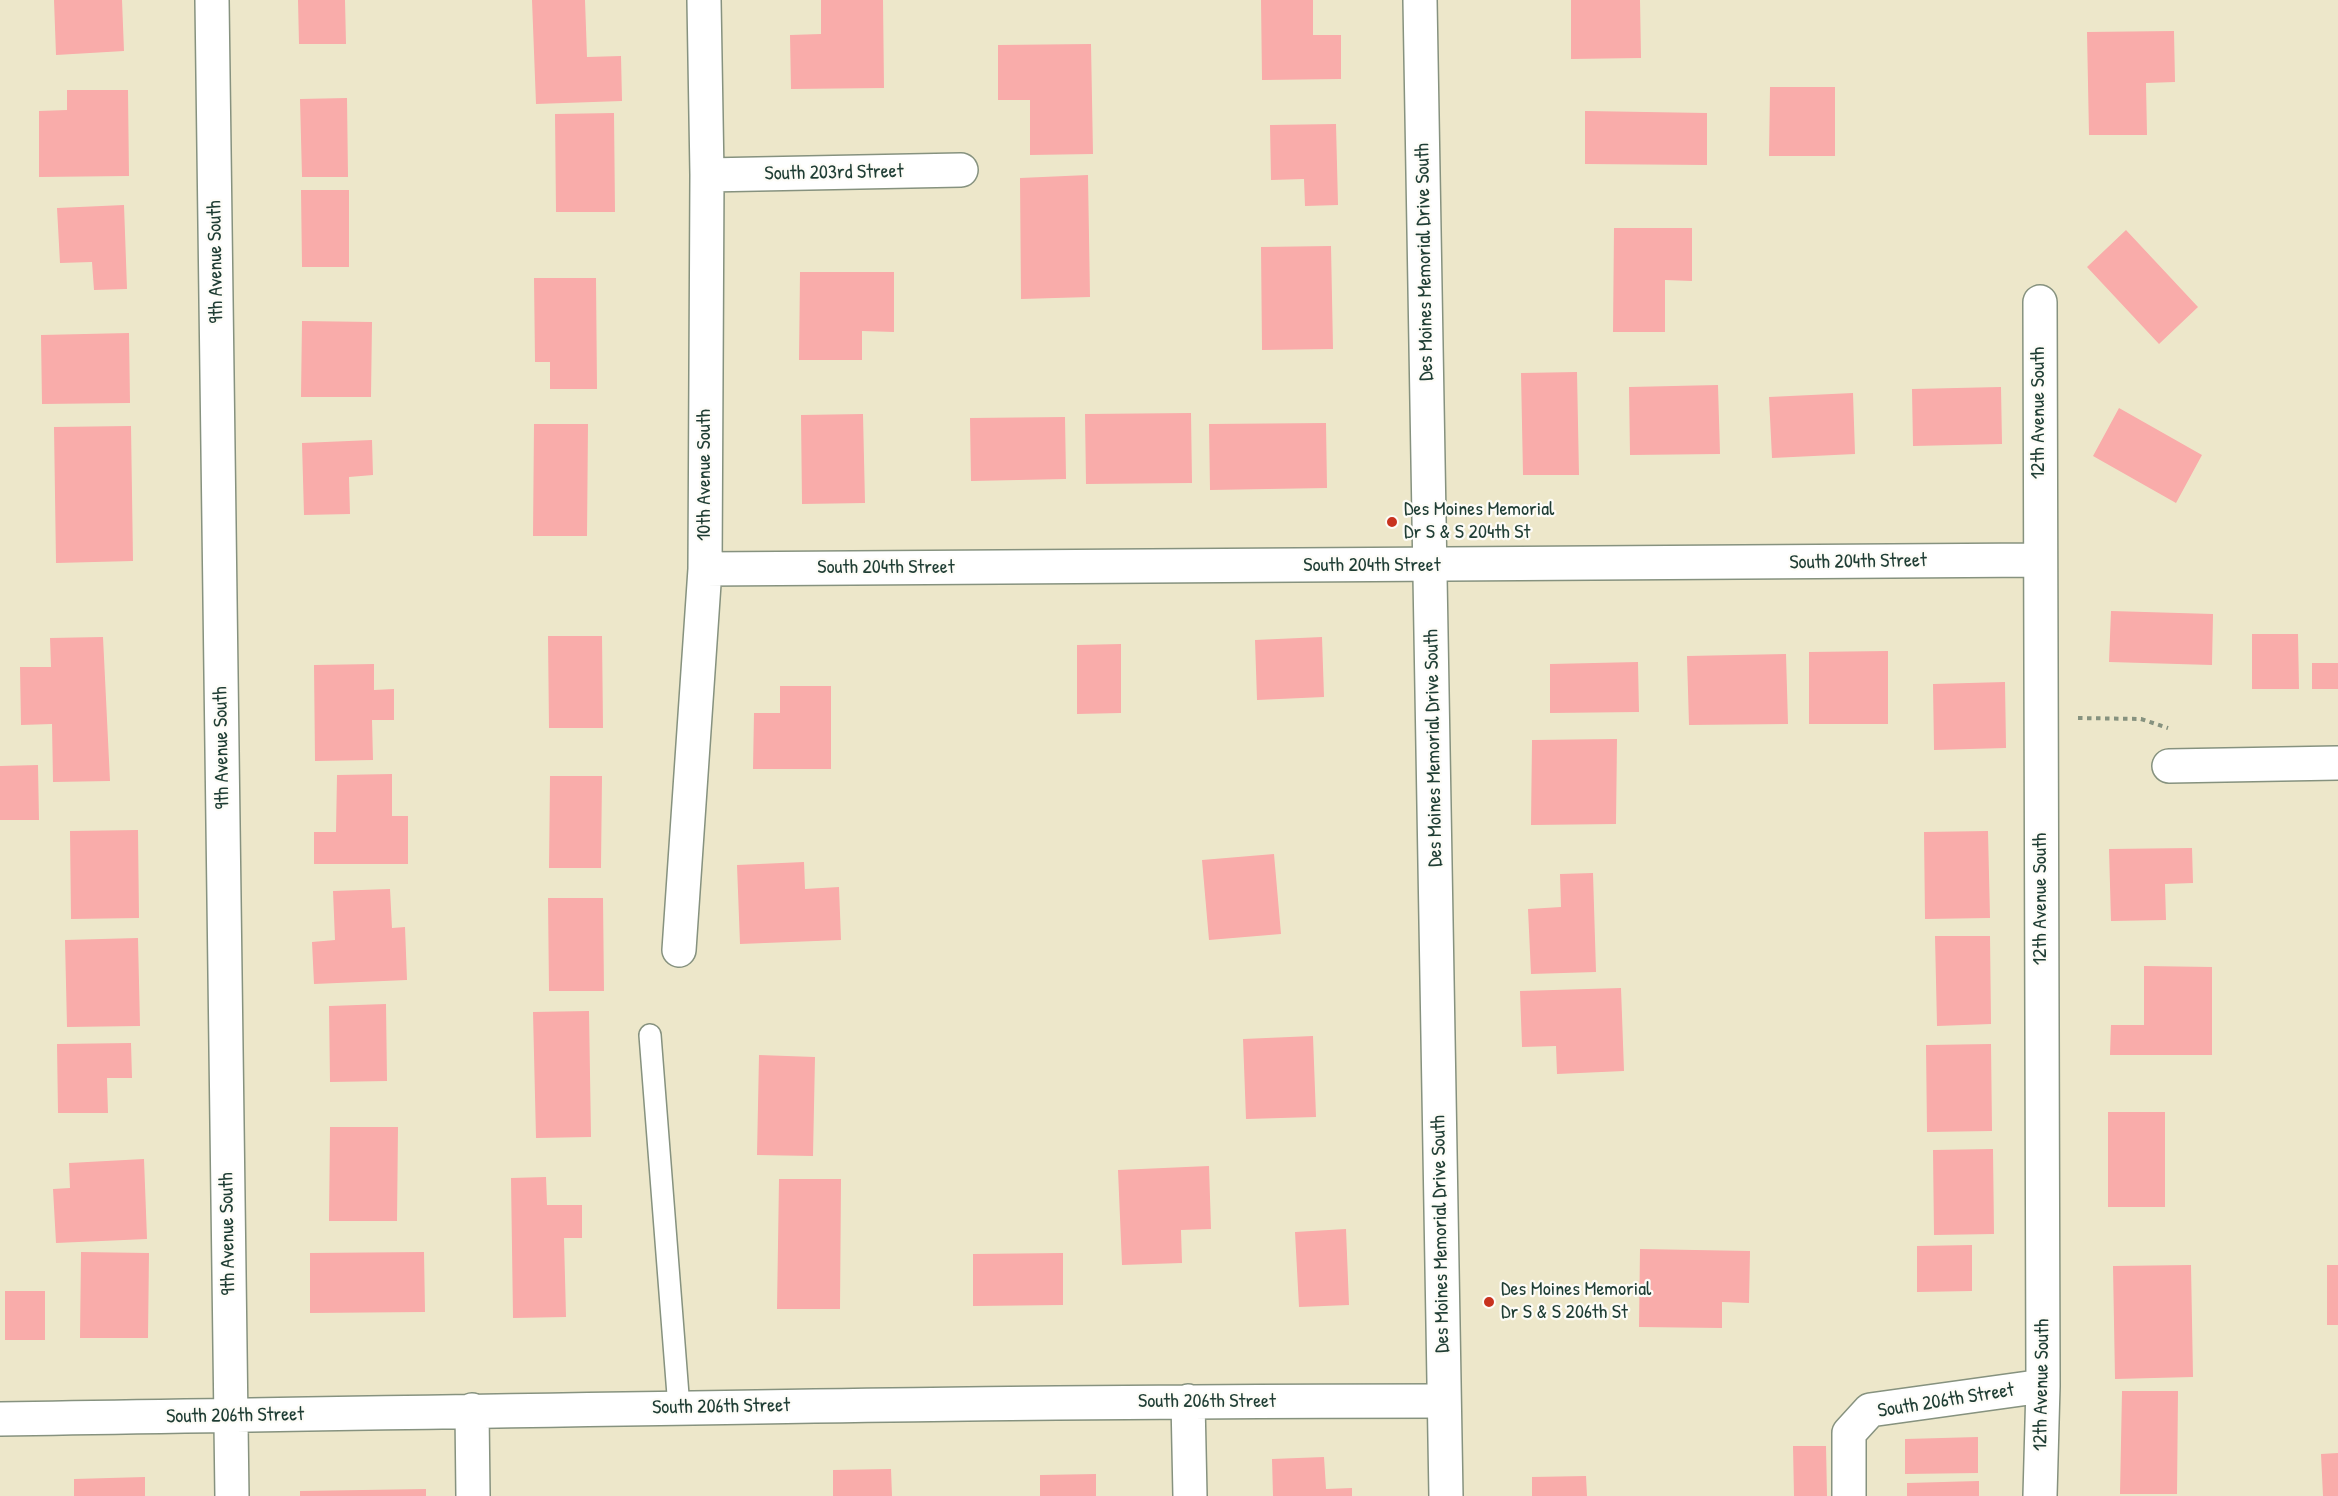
<!DOCTYPE html>
<html>
<head>
<meta charset="utf-8">
<style>
  body { margin:0 }
  canvas { display:block; background:#ede7ca }
</style>
</head>
<body>
<canvas width="2338" height="1496"></canvas>
<script>
const g = document.querySelector('canvas').getContext('2d');
g.lineJoin = 'round';
function fillPath(path, color) {
  g.fillStyle = color;
  g.fill(path, 'evenodd');
}
function trace(path, color, width, dash) {
  g.strokeStyle = color;
  g.lineWidth = width;
  g.lineCap = dash ? 'butt' : 'round';
  g.setLineDash(dash || []);
  g.stroke(path);
}
function label(font, color, halo, rows, align = 'center') {
  g.font = font + ' "Patrick Hand",sans-serif';
  g.lineWidth = 4.5;
  g.setLineDash([]);
  g.textBaseline = 'middle';
  g.strokeStyle = halo;
  g.fillStyle = color;
  for (const [text, x, y, turn = 0] of rows) {
    g.save();
    g.translate(x, y);
    g.rotate((+turn || 0) * Math.PI / 180);
    g.textAlign = isNaN(turn) ? turn : align;
    if (halo) g.strokeText(text, 0, 0);
    g.fillText(text, 0, 0);
    g.restore();
  }
}
const building = new Path2D(`
  M54,0h68l2,51 -68,4z
  M298,0h47l1,44h-47z
  M532,0h53l2,57 34,-1 1,45 -86,3z
  M821,0h62l1,88 -93,1 -1,-54 31,-1z
  M1261,0h52v35h28v44l-79,1z
  M1571,0h69l1,58 -70,1z
  M2174,31l1,51 -29,1 1,52h-58l-2,-103z
  M1091,44l2,110 -63,1v-55h-32v-55z
  M1770,87h65v69h-66z
  M67,90h61l1,86 -90,1v-66l28,-1z
  M347,98l1,79h-46l-2,-78z
  M1585,111l122,2v52l-122,-1z
  M614,113l1,99h-59l-1,-98z
  M1336,124l2,81 -33,1 -1,-27 -33,1 -1,-55z
  M1088,175l2,122 -69,2 -1,-121z
  M301,190h48v77h-47z
  M124,205l3,84 -33,1 -2,-28 -32,1 -3,-55z
  M1614,228h78v53l-27,-1v52h-52z
  M2126,230l72,77 -39,37 -72,-77z
  M1331,246l2,103 -71,1 -1,-103z
  M800,272h94v60l-32,-1v29h-63z
  M534,278h62l1,111h-47v-27h-15z
  M302,321l70,1 -1,75h-70z
  M129,333l1,70 -88,1 -1,-69z
  M1577,372l2,103h-56l-2,-102z
  M1718,385l2,69 -90,1 -1,-68z
  M2001,387l1,57 -89,2 -1,-57z
  M1853,393l2,61 -83,4 -3,-61z
  M2119,408l83,47 -26,48 -83,-47z
  M1191,413l1,70 -106,1 -1,-70z
  M863,414l2,89 -63,1 -1,-89z
  M1065,417l1,62 -95,2 -1,-63z
  M1326,423l1,65 -117,2 -1,-66z
  M534,424h54l-1,112h-54z
  M131,426l2,135 -77,2 -2,-136z
  M372,440l1,35 -24,2 1,37 -46,1 -2,-72z
  M2111,611l102,3 -1,51 -103,-3z
  M2252,634h46l1,55h-47z
  M548,636h54l1,92h-54z
  M103,637l7,144 -57,1 -1,-58 -31,1 -1,-58h31l-1,-29z
  M1322,637l2,60 -67,3 -2,-60z
  M1121,644v69l-44,1v-69z
  M1888,651v73h-79v-72z
  M1786,654l2,70 -99,1 -2,-69z
  M1638,662l1,50 -89,1v-49z
  M2312,663h26v26h-26z
  M374,664v26l20,-1v31h-22l1,40 -58,1 -1,-96z
  M2005,682l1,66 -72,2 -1,-66z
  M780,686h51v83h-78l1,-56h26z
  M1617,739l-1,85 -85,1 1,-85z
  M38,765l1,55h-39v-54z
  M392,774v42h16v48h-94v-32h22l1,-57z
  M550,776h52l-1,92h-52z
  M138,830l1,88 -68,1 -1,-88z
  M1988,831l2,87 -65,1 -1,-87z
  M2192,848l1,35 -28,1 1,36 -55,1 -2,-72z
  M1274,854l7,80 -72,6 -7,-80z
  M804,862l1,27 34,-2 2,53 -101,4 -3,-79z
  M1593,873l3,99 -65,2 -3,-65 33,-2 -1,-33z
  M390,889l2,39 13,-1 2,53 -93,4 -2,-42 23,-2 -2,-49z
  M548,898h55l1,93h-55z
  M1935,936h55l1,88 -54,2z
  M138,938l2,88 -73,1 -2,-87z
  M2144,966l68,1v88h-102l1,-30h33z
  M1621,988l3,83 -67,3 -1,-28 -34,1 -2,-56z
  M386,1004l1,77 -57,1 -1,-76z
  M589,1011l2,126 -55,1 -3,-126z
  M1313,1036l3,81 -70,2 -3,-80z
  M131,1043l1,35h-25l1,35h-50l-1,-69z
  M1991,1044l1,87 -65,1 -1,-87z
  M759,1055l56,2 -2,99 -56,-1z
  M2108,1112h57v95h-57z
  M330,1127h68l-1,94h-68z
  M1993,1149l1,85 -60,1 -1,-85z
  M144,1159l3,80 -91,4 -3,-54 17,-1 -1,-25z
  M1209,1166l2,63 -30,1 1,33 -60,2 -4,-95z
  M546,1177l1,28h35v33h-18l2,79 -53,1 -2,-140z
  M779,1179h62l-1,130h-63z
  M1346,1229l3,76 -50,2 -4,-75z
  M1972,1245v46l-55,1v-46z
  M1640,1249l110,2 -1,52 -27,-1v26l-83,-1z
  M81,1252l68,1 -1,85h-68z
  M424,1252l1,60 -115,1v-60z
  M1063,1253v52l-90,1v-52z
  M2191,1265l2,112 -78,2 -2,-113z
  M2327,1265h11v60h-11z
  M5,1291h40v49h-40z
  M2122,1391h56l-1,103h-57z
  M1978,1437v36l-73,1v-35z
  M1793,1446h33l1,50h-33z
  M2338,1453v43h-15l-2,-42z
  M1324,1457l2,32 26,-1v8h-79l-1,-37z
  M891,1469l1,27h-59v-26z
  M1096,1474v22h-56v-21z
  M1586,1476l1,20h-55v-19z
  M145,1477v19h-71v-17z
  M1979,1481v15h-72v-13z
  M426,1489v7h-126v-5z`);
const path = new Path2D(`
  M2078,718l63,1 27,9`);
const lane = new Path2D(`
  M650,1035l29,373`);
const street = new Path2D(`
  M212,0l20,1496
  M707,175l254,-5
  M2040,302l3,1084 -3,110
  M705,569l1334,-9
  M2169,766l169,-3
  M679,950l26,-381 2,-394 -3,-175
  M1188,1401l2,95
  M472,1410l1,86
  M0,1419c481,-7 962,-18 1443,-18
  M1849,1496v-63l21,-23 173,-24`);
const secondary = new Path2D(`
  M1420,0l26,1496`);
const markers = [
  [1392,522,6,"#c8321e"],
  [1489,1302,6,"#c8321e"]
];
const streetNames = [
  ["South 203rd Street",834,173,-1],
  ["9th Avenue South",216,262,-91],
  ["Des Moines Memorial Drive South",1425,262,-91],
  ["12th Avenue South",2039,413,-90],
  ["10th Avenue South",705,475,-90],
  ["South 204th Street",1858,562,-1],
  ["South 204th Street",1372,566],
  ["South 204th Street",886,568],
  ["9th Avenue South",222,748,-91],
  ["Des Moines Memorial Drive South",1434,748,-91],
  ["12th Avenue South",2041,899,-90],
  ["9th Avenue South",228,1234,-91],
  ["Des Moines Memorial Drive South",1441,1234,-91],
  ["12th Avenue South",2042,1385,-89],
  ["South 206th Street",1946,1401,-9],
  ["South 206th Street",1207,1402],
  ["South 206th Street",721,1407,-1],
  ["South 206th Street",235,1416,-1]
];
const poiNames = [
  ["Des Moines Memorial",1404,510],
  ["Dr S & S 204th St",1404,533],
  ["Des Moines Memorial",1501,1290],
  ["Dr S & S 206th St",1501,1313]
];
fillPath(building, '#f9acaa');
trace(lane, '#86927f', 24);
trace(street, '#86927f', 36);
trace(secondary, '#86927f', 36);
trace(path, '#86927f', 4, [4.5, 4.5]);
trace(lane, '#fff', 21);
trace(street, '#fff', 33);
trace(secondary, '#fff', 33);
for (const [x, y, r, color] of markers) {
  const dot = new Path2D();
  dot.arc(x, y, r, 0, 2 * Math.PI);
  g.fillStyle = color;
  g.fill(dot);
  trace(dot, '#fdfcf7', 2);
}
label('20px', '#1f3d34', '#fdfcf7', streetNames);
label('20px', '#1f3d34', '#fdfcf7', poiNames, 'left');
</script>
</body>
</html>
